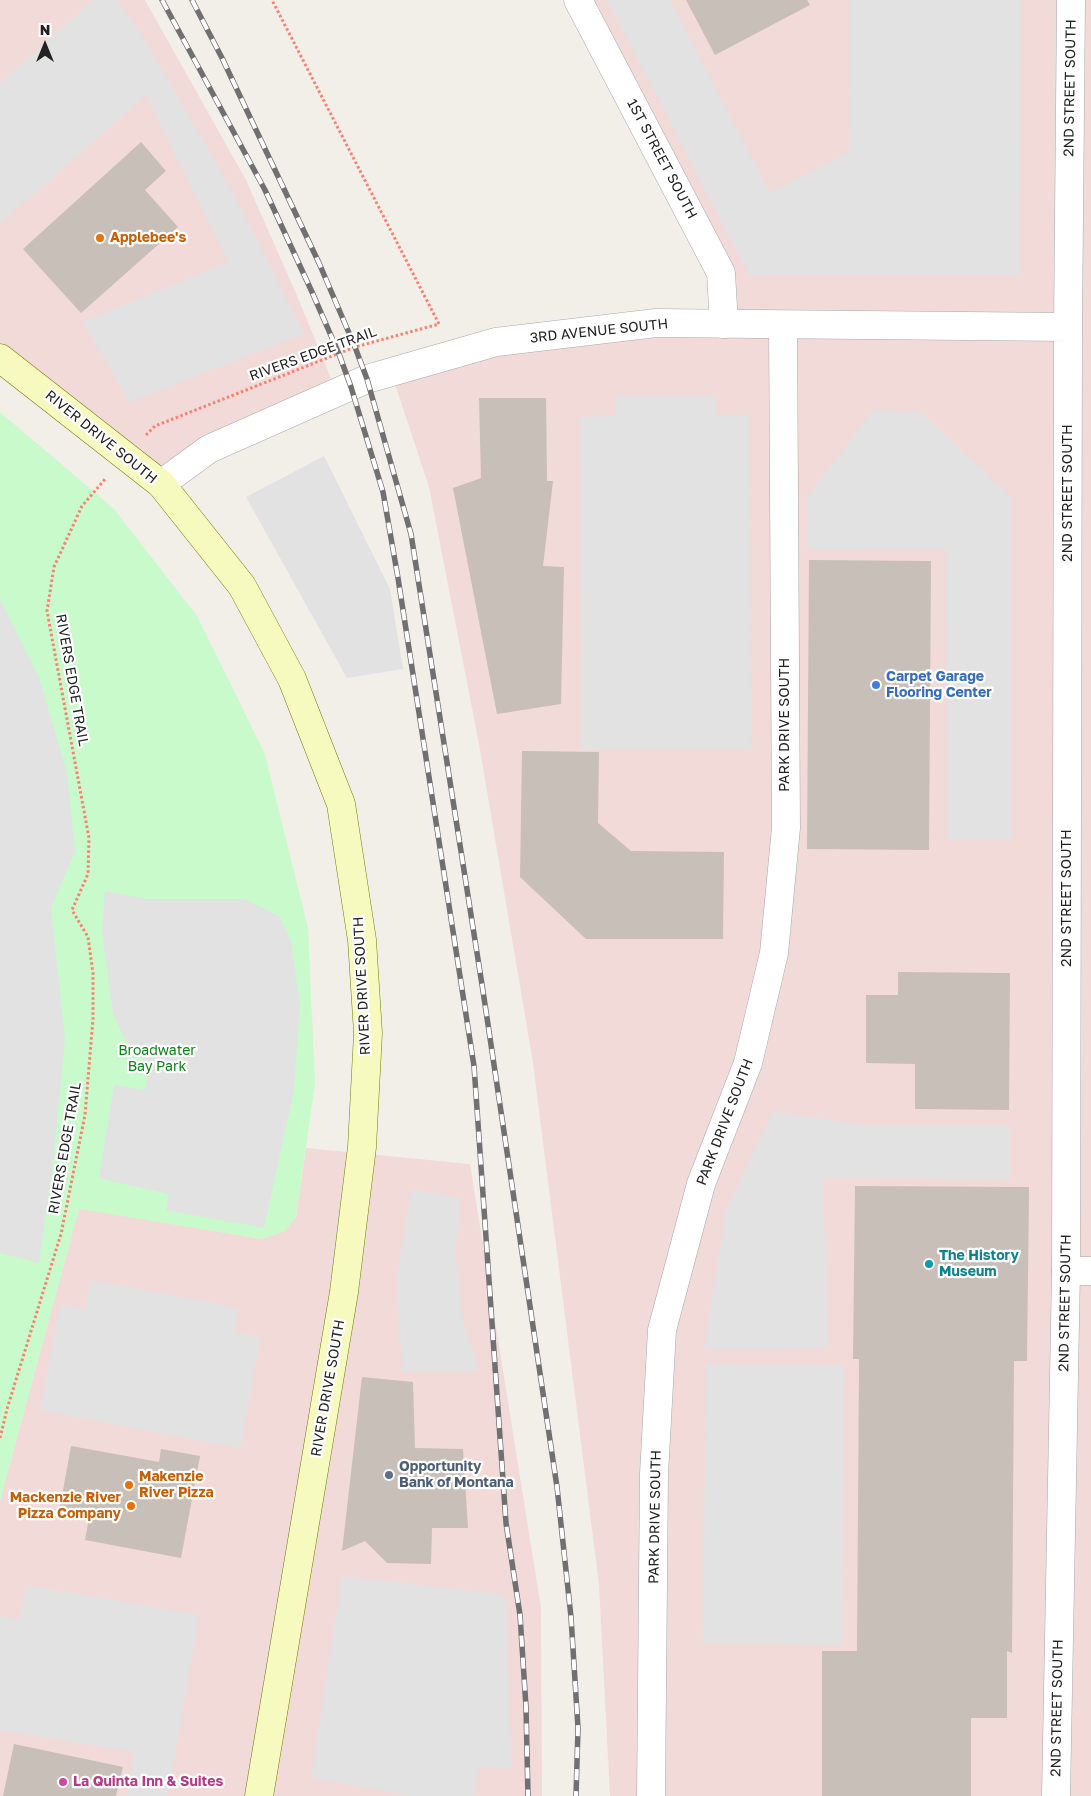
<!DOCTYPE html>
<html>
<head>
<meta charset="utf-8">
<style>
  body { margin:0 }
  #map { position:relative; width:1091px; height:1796px; overflow:hidden; background:#f2efe9; font-family:"Golos Text",sans-serif }
  canvas { display:block }
  .north { position:absolute; left:20px; top:20px; width:50px; height:50px; -webkit-text-stroke:4px #fff; paint-order:stroke; rotate:0deg; font-size:14px; font-weight:700; line-height:20px; text-align:center; color:#222 }
  .north::after { content:''; display:block; margin:auto; width:18px; height:22px; background:#222; clip-path:polygon(50% 0,100% 100%,50% 72%,0 100%) }
</style>
</head>
<body>
<div id="map">
<canvas width="1091" height="1796"></canvas>
<div class="north">N</div>
</div>
<script>
const g = document.querySelector('canvas').getContext('2d');
g.lineJoin = 'round';
function fillPath(path, color) {
  g.fillStyle = color;
  g.fill(path, 'evenodd');
}
function trace(path, color, width, dash) {
  g.strokeStyle = color;
  g.lineWidth = width;
  g.lineCap = dash ? 'butt' : 'round';
  g.setLineDash(dash || []);
  g.stroke(path);
}
function label(font, color, halo, rows, align = 'center') {
  g.font = font + ' "Golos Text",sans-serif';
  g.lineWidth = 4.5;
  g.setLineDash([]);
  g.textBaseline = 'middle';
  g.strokeStyle = halo;
  g.fillStyle = color;
  for (const [text, x, y, turn = 0] of rows) {
    g.save();
    g.translate(x, y);
    g.rotate((+turn || 0) * Math.PI / 180);
    g.textAlign = isNaN(turn) ? turn : align;
    if (halo) g.strokeText(text, 0, 0);
    g.fillText(text, 0, 0);
    g.restore();
  }
}
const commercial = new Path2D(`
  M0,0h145l101,180 52,118 39,95 -176,91 -161,-126z
  M578,0h513v1796h-481l-11,-211 -66,-522 -54,-319 -50,-257 -38,-115 105,-30 228,-18 -3,-51z
  M306,1148l164,16 71,444 1,188h-542v-296l79,-292 183,31 34,-22z`);
const park = new Path2D(`
  M0,412l114,97 83,107 68,138 43,174 7,155 -19,134 -11,14 -23,8 -183,-30 -79,291z`);
const parking = new Path2D(`
  M93,0h24l25,35 88,152 74,147 -175,68 -46,-80 146,-60 -83,-167 -146,129v-141z
  M607,0h63l100,193 79,-41 1,-152h171l-1,276 -271,-1z
  M616,396h100v20h34l1,334h-169l-2,-333 36,-1z
  M873,410l47,2 91,84 1,344h-65l-1,-290h-139v-53z
  M324,456l66,133 13,80 -56,9 -101,-181z
  M0,599l39,79 28,95 8,78 -24,57 14,131 -13,133 -13,91 -39,-10z
  M105,891l41,8h99l35,18 11,25 9,62 -6,86 -30,138 -98,-18 3,-16 -70,-16 15,-93 31,5 5,-25 -21,-17 -16,-34 -11,-83z
  M773,1111l92,15h145v54l-187,-3 5,171 -124,2 22,-140z
  M411,1189l49,9 -5,56 9,73 16,43 -36,2 -42,-1 -5,-93z
  M90,1280l148,28 -4,24 27,5 -21,111 -200,-38 20,-106 25,5z
  M706,1364l138,1 -3,280 -138,-2z
  M342,1576l163,19 7,172h-33l-6,29h-58l-104,-18z
  M26,1585l173,30 -31,181h-41l7,-44 -134,-22v-114l20,3z`);
const building = new Path2D(`
  M686,0h121l3,5 -95,50z
  M141,142l25,29 -21,19 33,37 -97,86 -58,-64z
  M479,398h67l1,83h6l-10,85 21,1 -3,137 -64,10 -44,-226 28,-10z
  M809,560l122,1 -2,289 -122,-1z
  M522,751l77,1 -1,71 33,28 93,1 -1,87h-137l-66,-62z
  M898,972l112,1 -1,137 -94,-1v-45l-49,-1v-68h32z
  M855,1186l174,1 -2,174h-13l-2,292 -5,-2v67h-36v78h-149v-145h35l2,-292h-6z
  M362,1377l51,5 2,66 48,1 5,79h-36l-1,36 -44,-1 -22,-22 -23,10z
  M71,1446l88,16 2,-13 39,7 -19,102 -96,-18 5,-27 -30,-6z
  M14,1744l109,23 -7,29h-113z`);
const path = new Path2D(`
  M146,435l9,-9 200,-79 84,-23 -167,-324
  M0,1438l7,-29 54,-175 24,-119 8,-96v-46l-5,-36 -16,-27 16,-36 1,-36 -42,-227 7,-44 28,-61 24,-28`);
const minor = new Path2D(`
  M578,0l143,273 3,51
  M1066,1271h25
  M651,1796l3,-322 8,-144 39,-146 47,-121 26,-110 12,-125 -3,-503`);
const tertiary = new Path2D(`
  M161,484l48,-35 158,-70 129,-37 160,-19 412,4
  M1056,1796l10,-525 2,-944 3,-327`);
const secondary = new Path2D(`
  M0,358l161,126 81,102 50,93 49,125 21,136 6,93 -6,114 -18,145 -85,504`);
const rail = new Path2D(`
  M162,0l103,190 47,102 27,62 12,33 32,105 15,86 76,488 32,457 14,92 6,92 2,89
  M192,0l30,58 97,205 36,84 12,32 44,155 72,457 74,496 14,130 7,111 -2,68`);
const markers = [
  [100,238,5,"#e8710a"],
  [876,685,5,"#3f7fe0"],
  [929,1264,5,"#0f9aa8"],
  [389,1475,5,"#5c6f8a"],
  [129,1485,5,"#e8710a"],
  [131,1506,5,"#e8710a"],
  [63,1782,5,"#d1479c"]
];
const streetNames = [
  ["2ND STREET SOUTH",1070,88,-89],
  ["1ST STREET SOUTH",662,159,62],
  ["3RD AVENUE SOUTH",599,331,-6],
  ["RIVERS EDGE TRAIL",313,354,-20],
  ["RIVER DRIVE SOUTH",101,437,39],
  ["2ND STREET SOUTH",1068,493,-90],
  ["RIVERS EDGE TRAIL",72,680,80],
  ["PARK DRIVE SOUTH",785,725,-90],
  ["2ND STREET SOUTH",1067,898,-90],
  ["RIVER DRIVE SOUTH",362,986,-93],
  ["PARK DRIVE SOUTH",725,1122,-69],
  ["RIVERS EDGE TRAIL",65,1148,-80],
  ["2ND STREET SOUTH",1065,1303,-89],
  ["RIVER DRIVE SOUTH",328,1388,-80],
  ["PARK DRIVE SOUTH",655,1517,-89],
  ["2ND STREET SOUTH",1057,1708,-89]
];
const foodNames = [
  ["Applebee's",110,238],
  ["Makenzie",139,1477],
  ["River Pizza",139,1493],
  ["Mackenzie River",121,1498,"right"],
  ["Pizza Company",121,1514,"right"]
];
const shopNames = [
  ["Carpet Garage",886,677],
  ["Flooring Center",886,693]
];
const parkNames = [
  ["Broadwater",157,1051],
  ["Bay Park",157,1067]
];
const cultureNames = [
  ["The History",939,1256],
  ["Museum",939,1272]
];
const serviceNames = [
  ["Opportunity",399,1467],
  ["Bank of Montana",399,1483]
];
const hotelNames = [
  ["La Quinta Inn & Suites",73,1782]
];
fillPath(commercial, '#f2dad9');
fillPath(park, '#c8facc');
fillPath(parking, '#e2e2e2');
fillPath(building, '#c7bfb8');
trace(minor, '#a9a9a9', 29);
trace(tertiary, '#a9a9a9', 29);
trace(secondary, '#707d05', 29);
trace(path, '#fa8072', 3, [2.5, 2.5]);
trace(minor, '#fff', 28);
trace(tertiary, '#fff', 28);
trace(secondary, '#f7fabf', 28);
trace(rail, '#707070', 5.5);
trace(rail, '#fff', 4, [11]);
for (const [x, y, r, color] of markers) {
  const dot = new Path2D();
  dot.arc(x, y, r, 0, 2 * Math.PI);
  g.fillStyle = color;
  g.fill(dot);
  trace(dot, '#fff', 2);
}
label('14px', '#222', '#fff', streetNames);
label('bold 14px', '#c56008', '#fff', foodNames, 'left');
label('bold 14px', '#366cbe', '#fff', shopNames, 'left');
label('14px', '#0c8416', '#fff', parkNames);
label('bold 14px', '#0d838f', '#fff', cultureNames, 'left');
label('bold 14px', '#4e5e75', '#fff', serviceNames, 'left');
label('bold 14px', '#b23c85', '#fff', hotelNames, 'left');
</script>
</body>
</html>
